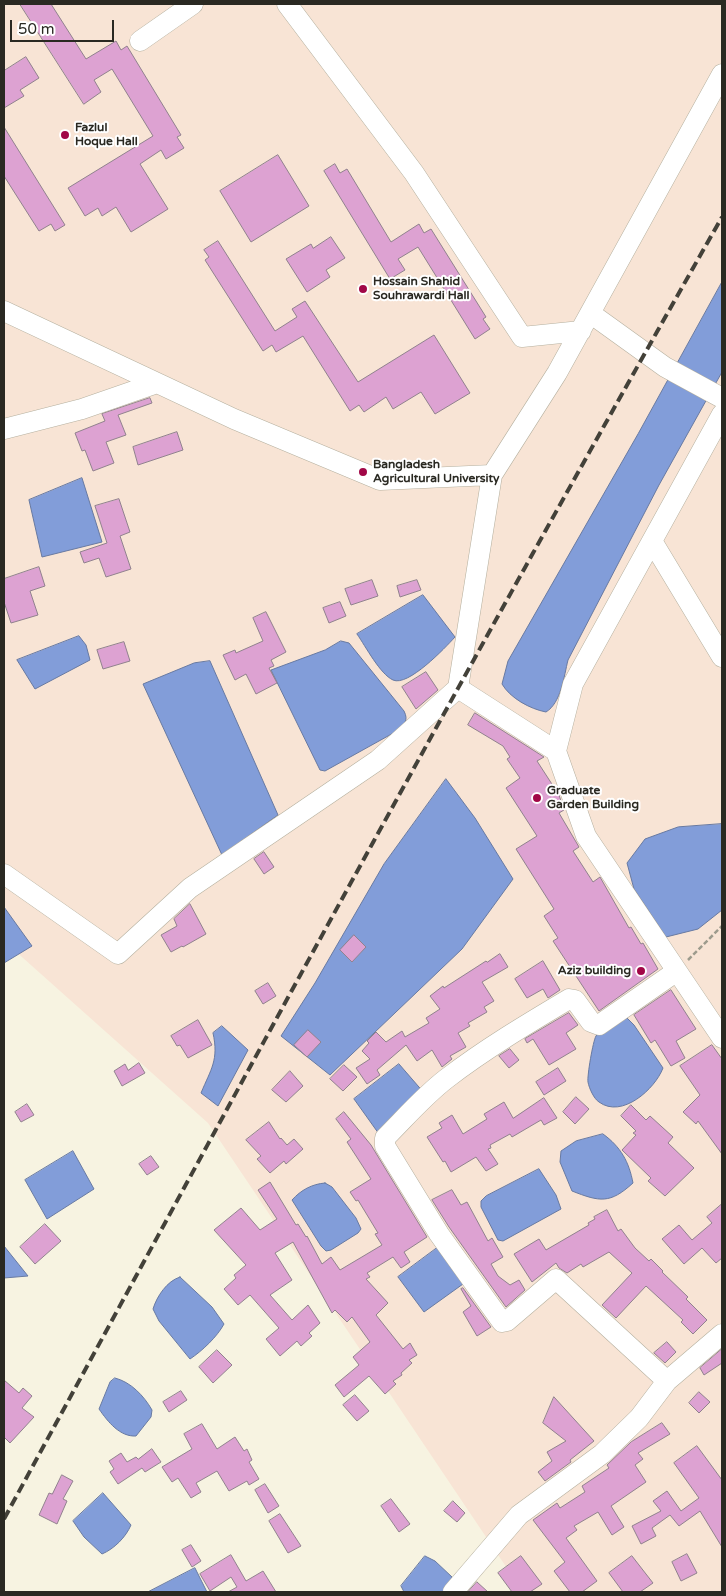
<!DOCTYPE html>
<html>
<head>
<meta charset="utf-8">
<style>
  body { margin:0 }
  #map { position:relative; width:726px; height:1596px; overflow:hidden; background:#f7f3e1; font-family:"Varela Round",sans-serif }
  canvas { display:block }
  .frame { position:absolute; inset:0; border:5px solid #2a2922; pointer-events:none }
  .scale { position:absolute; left:10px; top:20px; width:104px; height:22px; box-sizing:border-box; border:2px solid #2a2922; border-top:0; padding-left:6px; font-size:15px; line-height:18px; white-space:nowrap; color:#2a2922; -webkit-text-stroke:4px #fff; paint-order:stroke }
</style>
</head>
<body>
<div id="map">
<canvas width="726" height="1596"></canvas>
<div class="frame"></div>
<div class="scale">50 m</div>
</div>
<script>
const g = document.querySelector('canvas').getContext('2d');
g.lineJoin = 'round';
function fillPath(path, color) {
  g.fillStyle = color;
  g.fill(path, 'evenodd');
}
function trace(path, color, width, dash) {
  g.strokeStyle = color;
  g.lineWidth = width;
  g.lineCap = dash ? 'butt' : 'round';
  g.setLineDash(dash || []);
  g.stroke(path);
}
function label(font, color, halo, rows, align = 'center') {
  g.font = font + ' "Varela Round",sans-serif';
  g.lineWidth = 4;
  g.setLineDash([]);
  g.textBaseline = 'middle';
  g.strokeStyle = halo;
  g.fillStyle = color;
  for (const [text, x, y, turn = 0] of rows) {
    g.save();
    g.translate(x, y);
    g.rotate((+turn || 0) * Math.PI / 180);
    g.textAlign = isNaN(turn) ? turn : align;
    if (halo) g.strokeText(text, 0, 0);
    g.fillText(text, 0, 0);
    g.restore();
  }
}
const education = new Path2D(`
  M4,4h718v1588h-199l-315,-469 -204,-182z`);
const water = new Path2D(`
  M722,282v90l-63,113 -91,175c-4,16 -7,43 -22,52 -16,-3 -36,-14 -44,-28l6,-23 130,-227z
  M82,478l20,64 -60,15 -13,-57z
  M423,595l32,42c-10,11 -47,50 -62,43 -13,-6 -27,-33 -36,-46z
  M79,636l7,9 4,15 -55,29 -18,-29z
  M341,641l8,2 55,68c5,10 0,13 -7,20l-72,40 -5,-1 -49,-100 54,-20z
  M210,661l68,154 -56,40 -79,-171 51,-21z
  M446,779l29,39 38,61 -51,70 -132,126 -49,-39 34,-53 69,-119z
  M722,824v86l-24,19 -32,8 -32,-48 -7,-26 18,-24 33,-12z
  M4,907l28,39 -28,17z
  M619,1016l8,2 7,7 29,43c-8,21 -41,51 -64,34 -5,-3 -10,-14 -11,-20 -1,-6 5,-41 8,-46 5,-8 15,-14 23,-20z
  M222,1026l26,24 -30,56 -17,-13c10,-24 18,-33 12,-60z
  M399,1064l26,30 -46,40 -25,-35z
  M603,1134c18,13 26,28 30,49 -23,21 -33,19 -61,8l-12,-29 1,-11 15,-10z
  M73,1151l21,38 -47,30 -22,-39z
  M539,1169l17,26 5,14 -58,32 -5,-1 -17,-33v-6l5,-5z
  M325,1183l7,4 24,31 5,11 -3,4 -27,17 -5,1 -5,-5 -29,-46c9,-10 20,-16 33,-17z
  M4,1246l24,30 -24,2z
  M437,1248l26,36 -39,28 -26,-35z
  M180,1277l32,30 12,17c-7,13 -22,27 -34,35l-31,-38 -6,-12c4,-13 14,-28 27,-32z
  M115,1378c16,4 29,18 37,32l-1,7 -15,19c-16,1 -28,-14 -37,-27l11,-27z
  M103,1493l28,32c-5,12 -17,24 -29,29l-18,-17 -11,-16z
  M425,1556l10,5 17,16 -7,15h-41l-3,-6z
  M195,1568l12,24h-59z`);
const building = new Path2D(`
  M20,4h31l35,55 30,-18 5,9 6,-4 54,89 -4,2 7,11 -18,11 -5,-9 -21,14 28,45 -37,23 -15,-25 -14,9 -4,-8 -13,8 -17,-28 85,-52 -41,-67 -18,11 7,12 -17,12z
  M26,57l13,21 -19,12 4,6 -20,12v-37z
  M4,127l61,98 -10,6 -4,-7 -12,7 -35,-55z
  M278,155l31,51 -58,36 -31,-51z
  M335,164l5,9 7,-4 44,73 28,-18 5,9 7,-4 55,88 -3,2 7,10 -15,10 -57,-92 -20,12 7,11 -15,9 -66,-108z
  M331,237l14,21 -19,12 4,7 -23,15 -21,-33 25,-15 2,4z
  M218,241l57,90 22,-14 -5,-8 13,-8 53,81 76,-47 36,58 -35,21 -14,-22 -28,17 -7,-12 -22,15 -5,-7 -9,6 -47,-75 -27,16 -4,-7 -9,6 -58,-91 4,-3 -5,-7z
  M150,398l2,5 -34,12 8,20 -20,7 8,21 -21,8 -8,-21 -3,1 -7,-18 30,-12 -3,-7z
  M177,432l6,18 -45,15 -5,-18z
  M119,499l11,33 -10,4 11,33 -25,8 -7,-19 -15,5 -4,-11 27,-9 -12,-37z
  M39,567l6,19 -15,5 8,24 -27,8 -7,-21v-23z
  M372,580l6,16 -27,9 -6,-16z
  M417,580l4,10 -21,7 -3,-11z
  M340,602l6,14 -17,7 -6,-15z
  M266,612l20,40 -15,8 3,6 -5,2 8,15 -21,11 -10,-20 -11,6 -12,-25 12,-5 1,3 27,-12 -10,-23z
  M124,642l6,19 -27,8 -6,-19z
  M426,672l12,18 -22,19 -14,-22z
  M475,713l69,44 -7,4 22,34 5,15 -5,3 20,34 -6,4 20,31 7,-5 29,51 2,-1 10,17 2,-1 15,26 -59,42 -46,-70 5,-3 -14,-22 10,-7 -38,-60 21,-13 -31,-48 14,-10 -13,-19 3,-2 -7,-11 -35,-21z
  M264,852l10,15 -10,7 -10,-15z
  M190,904l16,30 -23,13 -1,-1 -11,6 -10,-17 16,-9 -3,-7z
  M354,935l12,12 -14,15 -12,-12z
  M500,954l8,13 -26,15 12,19 -10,6 3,5 -19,11 2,3 -12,7 8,14 -16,9 2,3 -10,8 -10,-17 -15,11 -11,-16 -29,25 3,5 -13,9 -11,-16 14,-9 -8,-8 7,-8 -2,-2 9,-9 10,10 16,-11 3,6 24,-14 -3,-5 14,-9 -10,-13 13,-10 1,2 42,-27 1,1z
  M543,961l17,29 -12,8 -5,-9 -16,9 -12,-19z
  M268,983l8,13 -13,8 -8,-13z
  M671,990l25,39 -20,12 9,17 -14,8 -16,-26 -4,3 -17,-28z
  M569,1013l9,12 -12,8 10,16 -27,16 -16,-26 -6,4 -2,-4z
  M198,1020l14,25 -24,13 -8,-13 -3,1 -6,-10z
  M308,1030l13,12 -14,15 -13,-12z
  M712,1045l10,14v95l-24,-33 -2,3 -13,-12 17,-17 -20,-29z
  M510,1049l9,11 -10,8 -10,-12z
  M139,1063l6,10 -23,13 -8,-15 11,-7 3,6z
  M344,1065l13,12 -14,14 -13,-12z
  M558,1068l8,13 -22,14 -8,-13z
  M290,1071l13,15 -17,16 -14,-12z
  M576,1097l13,12 -14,15 -12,-12z
  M544,1098l13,20 -13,7 -3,-5 -29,17 -2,-3 -20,11 1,3 -3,1 10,15 -12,7 -10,-14 -25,15 -6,-11 -2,1 -16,-25 15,-9 -3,-5 13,-8 11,19 24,-15 -3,-5 20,-12 9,16z
  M27,1104l7,11 -13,7 -6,-10z
  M631,1105l15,15 4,-4 23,21 -5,6 26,25 -29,28 -17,-15 3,-3 -29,-28 14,-15 -3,-2 3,-2 -15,-15z
  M344,1112l27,33 56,92 -23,15 6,10 -9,6 -8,-11 -26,16 3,4 -4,2 22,24 -12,12 27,34 7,-6 7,12 -8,5 3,3 -11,10 1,2 -9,6 3,3 -11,10 -16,-18 -25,21 -9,-12 24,-20 -6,-8 17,-15 -18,-25 -5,5 -12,-12 -3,3 -39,-71 -18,11 17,27 -22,15 22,25 16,-15 12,18 -11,10 3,3 -11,10 -4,-5 -17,15 -14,-17 13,-11 -29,-33 -12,10 -14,-16 12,-11 -2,-3 12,-10 -32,-35 27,-22 19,22 17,-11 -19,-29 12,-8 26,43 2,-1 8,13 1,-1 15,28 9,-7 9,13 42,-25 -7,-11 3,-1 -20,-33 -2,1 -6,-9 21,-13 -24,-37 4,-3 -15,-20z
  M269,1122l11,17 1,-1 6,7 7,-6 9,10 -17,15 -2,-3 -14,12 -13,-14 4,-3 -15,-16z
  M151,1156l8,11 -12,8 -8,-11z
  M452,1190l9,15 6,-3 21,39 4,-3 11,19 -12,7 7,12 12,9 9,-5 6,10 -19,17 -57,-80 -17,-27z
  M722,1204v54l-6,5 -14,-15 -18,16 -22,-25 17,-14 13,15 20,-17 -5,-6z
  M607,1210l11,21 3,-2 14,19 14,13 2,-2 12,12 -1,1 26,25 -2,2 21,21 -14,14 -12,-12 2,-2 -37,-34 -30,32 -14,-13 30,-32 -23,-21 -26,15 -2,-3 -14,9 -8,-5 -3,-5 -24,19 -18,-28 25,-15 7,11 43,-25 -1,-2 7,-4 -1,-2z
  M45,1224l16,17 -26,23 -15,-17z
  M463,1288l28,39 -14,9 -14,-24 8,-6 -10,-17z
  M667,1342l9,10 -11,11 -11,-10z
  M722,1349v14l-18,12 -4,-7z
  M217,1350l15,15 -19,18 -14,-16z
  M4,1380l15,13 4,-5 9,8 -10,12 12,9 -24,26 -6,-6z
  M181,1391l6,9 -18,12 -6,-10z
  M699,1392l11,10 -11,11 -10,-10z
  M355,1395l14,16 -12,10 -14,-16z
  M554,1397l40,44 -24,19 1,2 -26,19 -7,-9 14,-11 -5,-9 19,-11 -23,-18z
  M662,1423l8,11 -32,19 5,6 -8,6 11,17 -35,24 13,21 -12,8 -14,-23 -24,14 3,4 -11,8 31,43 -15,11h-12l-16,-21 11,-9 -32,-42 24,-17 3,5 25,-16 -3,-6 27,-18 -2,-3 24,-23z
  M202,1424l15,25 18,-12 9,14 3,-2 5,11 -3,2 10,17 -10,6 -2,-4 -18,10 -12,-20 -21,12 5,9 -10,6 -13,-20 -6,4 -10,-15 30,-18 -8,-15z
  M697,1446l25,34v67l-22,-36 -21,15 -9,-11 -18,13 4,8 -15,8 -9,-18 29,-15 -8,-10 14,-10 14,20 18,-13 -25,-35z
  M152,1449l9,13 -16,10 -3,-4 -24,16 -8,-12 4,-3 -5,-8 12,-8 6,9 9,-5 2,2z
  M62,1475l11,6 -10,18 4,2 -10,23 -18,-9 10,-22 3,1z
  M265,1484l14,22 -11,7 -13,-23z
  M391,1499l19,25 -11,8 -18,-26z
  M453,1501l12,12 -8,9 -13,-11z
  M280,1514l21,32 -13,7 -19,-32z
  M191,1545l10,16 -9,6 -10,-17z
  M687,1554l10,19 -16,8 -9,-19z
  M231,1555l15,26 17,-10 13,21h-48l9,-5 -6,-10 -21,14 -10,-17z
  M521,1556l21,28 -12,8h-18l-14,-19z
  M632,1556l21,27 -13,9h-17l-14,-19z
  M477,1582l11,10h-20z`);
const path = new Path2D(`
  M688,960l34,-34`);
const minor = new Path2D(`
  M287,4l127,169 108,164 59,-6
  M140,41l53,-37
  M4,311l230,108 146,61 112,-5 65,-102 165,-299
  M590,313l75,54 57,31
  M722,414l-149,270 -17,67 30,85 136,202
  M4,429l78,-20 75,-26
  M492,475l-34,213 98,63
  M652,541l70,116
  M4,874l114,80 72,-66 188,-128 80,-72
  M667,1381l-111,-102 -49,42 -5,1 -63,-88 -54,-88v-8c20,-20 39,-42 61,-59 39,-30 81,-55 123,-80l6,1 16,22 8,3 78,-54
  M453,1592l66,-77 83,-61 37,-36 28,-37 55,-47`);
const rail = new Path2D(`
  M4,1519c237,-436 473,-871 718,-1302`);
const markers = [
  [65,135,5,"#a10747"],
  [363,289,5,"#a10747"],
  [363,472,5,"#a10747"],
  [537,798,5,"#a10747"],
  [641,971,5,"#a10747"]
];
const poiNames = [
  ["Fazlul",75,128],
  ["Hoque Hall",75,142],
  ["Hossain Shahid",373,282],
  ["Souhrawardi Hall",373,296],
  ["Bangladesh",373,465],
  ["Agricultural University",373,479],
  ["Graduate",547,791],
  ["Garden Building",547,805],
  ["Aziz building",631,971,"right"]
];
fillPath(education, '#f8e4d5');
fillPath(water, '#829dd9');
trace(water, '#687aa2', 1);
fillPath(building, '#dda2d2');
trace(building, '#91828e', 1);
trace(minor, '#b5b09f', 21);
trace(path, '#9d9b8d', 2.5, [5, 2.5]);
trace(minor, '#fff', 20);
trace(rail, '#434139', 4, [10, 5]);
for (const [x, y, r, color] of markers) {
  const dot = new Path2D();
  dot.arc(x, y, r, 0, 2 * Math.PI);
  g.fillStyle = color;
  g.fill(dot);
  trace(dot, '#fff', 2);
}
label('bold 12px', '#2a2922', '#fff', poiNames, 'left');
</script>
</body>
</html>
